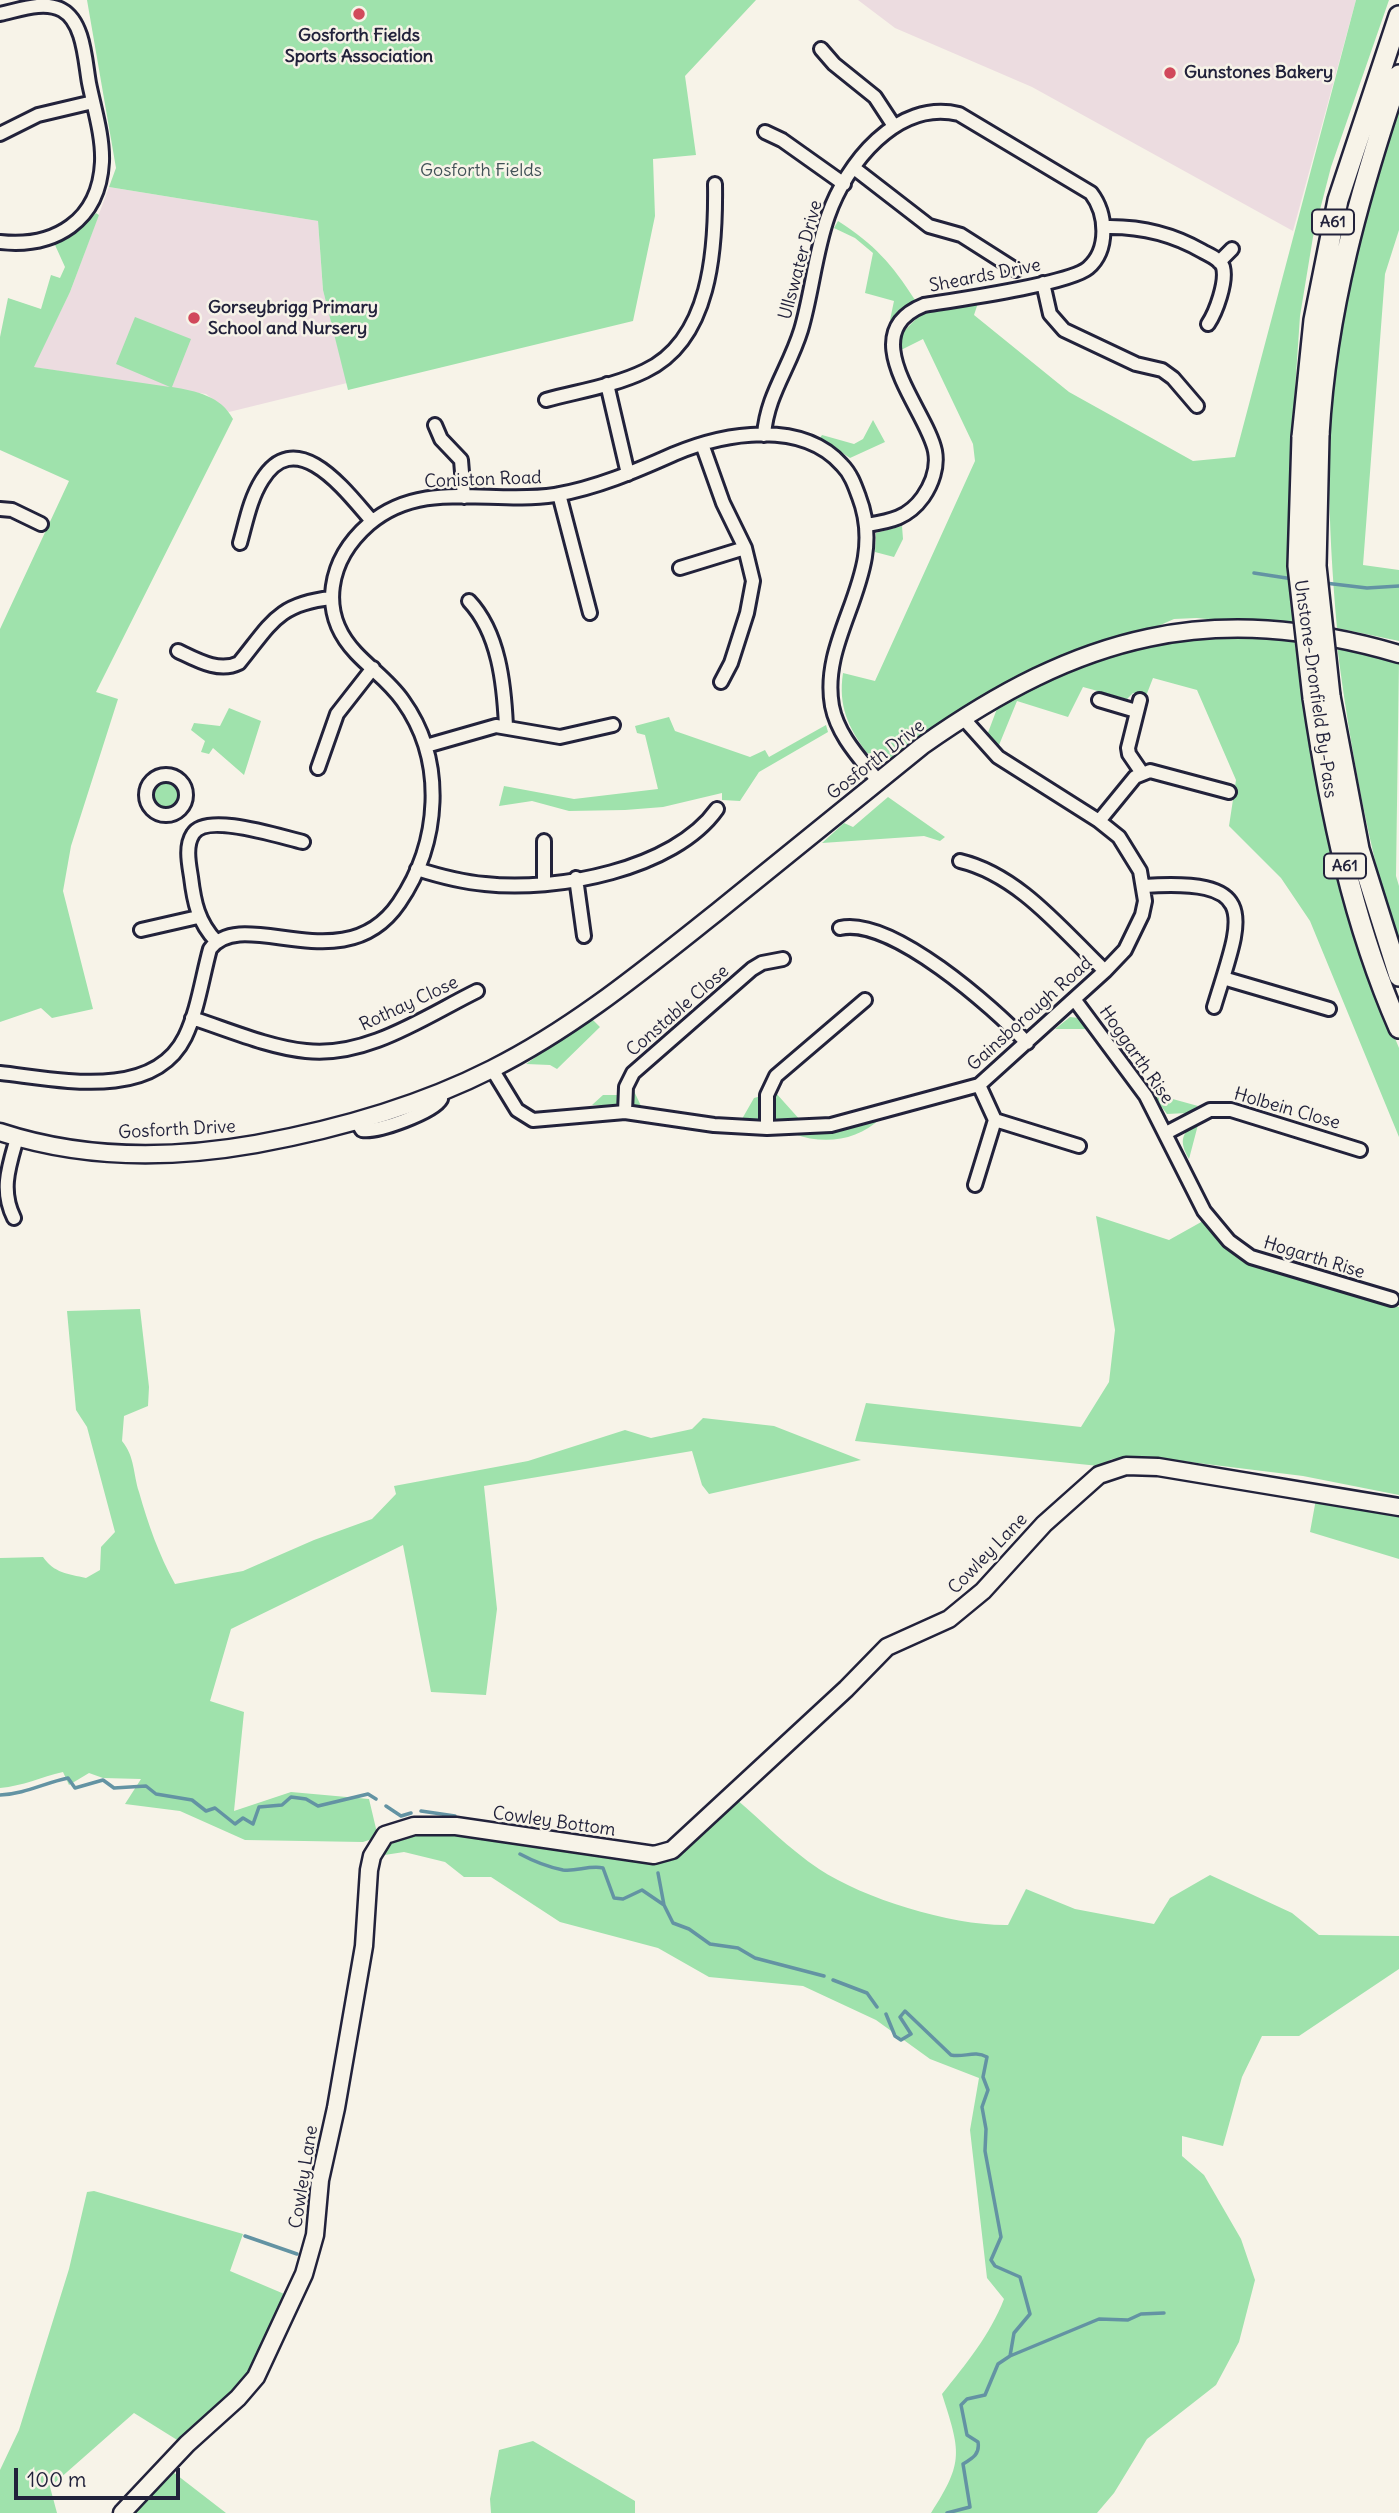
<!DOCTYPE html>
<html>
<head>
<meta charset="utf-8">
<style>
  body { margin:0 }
  #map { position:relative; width:1399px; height:2513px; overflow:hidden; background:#f7f3e8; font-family:Delius,sans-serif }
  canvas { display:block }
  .scale { position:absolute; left:14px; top:2468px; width:166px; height:32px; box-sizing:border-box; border:4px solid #22223b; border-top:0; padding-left:9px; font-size:21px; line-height:24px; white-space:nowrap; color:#22223b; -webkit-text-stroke:5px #f7f3e8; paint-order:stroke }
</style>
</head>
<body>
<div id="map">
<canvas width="1399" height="2513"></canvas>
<div class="scale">100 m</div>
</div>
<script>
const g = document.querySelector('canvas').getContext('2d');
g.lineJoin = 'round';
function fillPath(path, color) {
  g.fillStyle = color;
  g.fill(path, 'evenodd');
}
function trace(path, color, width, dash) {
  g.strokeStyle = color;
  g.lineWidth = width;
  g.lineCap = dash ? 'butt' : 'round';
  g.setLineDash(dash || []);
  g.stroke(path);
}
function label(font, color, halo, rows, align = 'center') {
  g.font = font + ' Delius,sans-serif';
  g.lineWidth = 5;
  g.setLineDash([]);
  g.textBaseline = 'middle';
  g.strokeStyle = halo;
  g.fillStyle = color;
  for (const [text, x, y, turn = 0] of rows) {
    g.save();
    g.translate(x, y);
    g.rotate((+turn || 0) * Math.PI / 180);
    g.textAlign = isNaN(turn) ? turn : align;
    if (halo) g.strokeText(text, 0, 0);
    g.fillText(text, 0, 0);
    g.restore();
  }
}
const built = new Path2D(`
  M858,0h498l-63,231 -261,-144 -137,-59z
  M109,187l209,34 5,69 24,93 -118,29 -23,-18 -173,-27 37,-75z`);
const green = new Path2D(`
  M87,0h669l-71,76 11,79 -43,4 2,57 -22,105 -285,69 -25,-100 -5,-69 -209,-34 7,-19z
  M1356,0h33l-58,167 -18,70 -13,79 -11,162 8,150 -100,-10 -23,1 -25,11 -29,6 -48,17 -70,35 -68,41 -42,31 -25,-7c-19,-26 -29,-47 -24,-80l32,8 100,-220 -2,-17 -50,-105 -22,11v-16l23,-23 55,-11 -5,15 95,77 124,69 42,-4z
  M1399,108v122l-14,44 -22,291 36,5v71l-62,-13c-9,-104 -14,-216 6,-319 13,-69 35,-135 56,-201z
  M96,213l3,2 -29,77 -36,75 136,20 -54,-23 19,-47 56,22 -19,48c24,4 49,9 61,32l-137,273 22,7 -47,147 -8,45 30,118 -41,9 -11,-10 -41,14v-393l69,-148 -69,-31v-113l8,-39 33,11 10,-34 9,3 5,-11 -10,-22 22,-14z
  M838,221c36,23 54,43 77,79l-14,9 -8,12 -3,-1 4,-19 -29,-8 8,-40 -18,-15 -21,-10z
  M873,420l12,22 -35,16 -30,-20 2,-3 32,9 9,-5z
  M902,526l1,13 -9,18 -19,-5 1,-19z
  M1198,634l96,5 42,235 28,89 35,85v89l-89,-216 -29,-43 -52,-52 7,-46 -39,-90 -44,-12 -7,18 -13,-3 -6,6 -44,-12 -15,30 -51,-16 -20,49 -11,-12 12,-32 98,-49z
  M1337,645l62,15 -3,216 3,10v63c-30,-99 -49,-201 -62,-304z
  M229,708l32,13 -17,54 -31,-27 -4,6 -8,-2 4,-11 -14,-11 3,-7 26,3z
  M669,717l6,14 75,26 15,-7 4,7 57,-32 2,7 -69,40 -19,29 -18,-1v-7l-59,14 -38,3 -56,1 -37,-10 -33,5 5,-20 70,13 84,-10 -13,-54 -8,-2 -2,-7z
  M152 796a13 13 0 1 1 26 0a13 13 0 1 1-26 0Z
  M888,797l57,40 -5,4 -16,-5 -102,7 22,-20 9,4z
  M1070,1017l9,1 12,11h-36z
  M591,1018l9,9 -43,42 -7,-4 -24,-1z
  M633,1089l8,17 -49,-1 11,-10h15z
  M775,1092l26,29 -59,-2 12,-21z
  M1151,1093l47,13 -11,7 -20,1z
  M881,1118c-24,23 -57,27 -87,16l28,-2z
  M1199,1121l-10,38c-11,-19 -7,-27 10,-38z
  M1096,1216l73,24 34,-19 40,41 156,45v188l-96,-19 -162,-20 -29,3 -13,7 -244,-25 11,-38 215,24 28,-45 6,-52z
  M140,1309l9,78 -1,19 -24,10 -2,25c13,16 11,32 17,51 9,32 20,63 36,92l68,-13 71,-31 58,-21 24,-25 -2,-8 134,-25 97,-31 26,8 41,-9 11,-11 71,8 87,34 -152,34 -7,-9 -10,-34 -208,35 13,123 -11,86 -55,-3 -28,-147 -172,84 -21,72 34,11 -10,99 57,-19 78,7 9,38 -15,5 -118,-2 -65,-29 -55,-7 16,-25 -38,-1 -14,-5 -20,12 -6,-13c-22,5 -40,14 -63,16v-230l43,-1c11,16 25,17 43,21l14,-8 1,-23 14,-15 -28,-105 -11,-17 -9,-99z
  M1316,1499l83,14v46l-89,-27z
  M736,1799c27,23 53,50 83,70 45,30 134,57 189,56l18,-36 49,20 79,15 16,-26 40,-23 82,38 27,22 80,1v33l-100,67h-37l-20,41 -19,69 -41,-10v20l22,19 37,64 14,41 -16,62 -23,43 -69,54 -33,54 -17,20h-166c34,-52 29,-62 11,-119 24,-30 48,-59 62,-95l-17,-21 -17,-148 9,-52 -49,-19 -54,-39 -73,-34 -94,-9 -51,-29 -98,-26 -69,-45h-27l-19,-15 -41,-10 -26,4c17,-20 37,-22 62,-25l217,30z
  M94,2191l149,43 -13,37 59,25 -37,79 -70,68 -48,-30 -84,74 7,26h-57v-43l19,-40 50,-161 18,-77z
  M533,2441l102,60v12h-144l-1,-14 9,-49z
  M173,2472l53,41h-92z`);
const stream = new Path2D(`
  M1254,573l39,6
  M1325,583l42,5 32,-2
  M0,1795c25,-1 44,-12 68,-17l7,10 28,-8 11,8 32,-2 10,8 36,6 14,11 9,-3 20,16 8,-6 10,6 6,-17 23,-2 9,-8 15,2 12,7 50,-12 8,5
  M386,1806l15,10 10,-3
  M421,1811l34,5
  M520,1854c13,7 28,13 43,16 13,2 26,-5 40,-2l11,30 9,1 19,-9 22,15 9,18 16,6 21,15 28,4 17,10 69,18
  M658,1873l6,32
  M833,1980l34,13 10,14
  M886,2014l9,22 6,4 10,-6 -11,-17 5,-6 46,44c13,3 23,-5 36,2l-4,20 5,13 -6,17 4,22 -1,22 16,86 -10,23 4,6 25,11 10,37 -16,19 -4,23 -12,8 -13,31 -18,4 -6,6 6,30 11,7c2,12 -5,16 -15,22l7,43 -23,6
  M245,2236l52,18
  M1010,2356l89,-37 29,1 13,-6 23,-1`);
const minor = new Path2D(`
  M0,14c19,-4 44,-14 62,-4 22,12 23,51 27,73 5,25 14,53 13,79 -3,59 -47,86 -102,80
  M821,49l13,15 41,33 19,29
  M765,132l17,8 62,44
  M0,134l38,-19 55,-13
  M854,168l75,58 32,9 55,35
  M1104,227c36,-1 67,6 98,24 7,4 18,8 21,16 4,15 -7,45 -15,57
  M1219,262l13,-13
  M1043,283l7,31 14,16 72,34 26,6 11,8 24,28
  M607,384l21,90
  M546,400c33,-9 68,-14 99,-29 66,-31 71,-122 70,-187
  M435,425l6,14 20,21 3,37
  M764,435c3,-40 25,-66 37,-105 11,-37 14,-77 27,-114 18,-52 69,-117 131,-102l132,79c16,21 18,57 -3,75 -19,16 -133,32 -164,37 -72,29 3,105 11,146 3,16 -3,33 -12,46 -15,21 -32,24 -56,28
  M702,444l21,59 22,45 8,33 -6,32 -16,50 -10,19
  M559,494l31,119
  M0,509l12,1 29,14
  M240,543c6,-21 10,-44 22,-63 35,-57 86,14 110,41
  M680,568l65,-20
  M469,601c30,32 35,83 37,125
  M178,651c19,9 41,22 61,12 32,-39 38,-59 92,-65
  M1099,700l37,11
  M1140,700l-12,48 1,6 13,19
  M426,746l70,-20 64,11 53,-12
  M318,768l19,-54 36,-46
  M146 795a20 20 0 1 1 40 0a20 20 0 1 1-40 0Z
  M1099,821l36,-44 15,-6 79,21
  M544,841v42
  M960,861c59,14 103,70 145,110
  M417,869c22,7 44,13 68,15 70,8 189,-14 232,-75
  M576,878l8,58
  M1144,886c120,-8 97,32 70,121
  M840,928c51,-12 154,80 187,115
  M141,930l57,-13
  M216,941c-18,-19 -22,-39 -25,-64 -2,-13 -6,-31 2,-43 13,-22 88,3 110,8
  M1223,978l106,31
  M1074,999l72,97 58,115 25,30 22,16 141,42
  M192,1018c37,12 76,29 114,33 61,7 120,-35 171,-60
  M492,1069l25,41 16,10 92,-8 89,13 53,3 64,-3 148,-40 126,-114 20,-21 17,-35 3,-14 -5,-30 -21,-34 -20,-16 -101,-64 -35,-39
  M0,1073c56,6 153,29 185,-36 13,-27 17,-59 25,-88 33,-45 134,35 189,-46 41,-60 47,-142 4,-202 -13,-19 -31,-31 -47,-48 -39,-41 -27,-94 13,-129 54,-46 121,-19 186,-29 41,-7 81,-24 119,-41 50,-21 127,-35 168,11 9,9 13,21 17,32 30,78 -40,136 -27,209 6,30 28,52 46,75
  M625,1112l1,-25 7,-14 119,-104 10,-6 21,-4
  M995,1120l84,26
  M357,1122l5,8c15,3 72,-18 79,-31l-2,-6
  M767,1128v-33l9,-19 89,-76
  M1166,1133l44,-23h21l129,40
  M975,1185l20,-65 -16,-35
  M14,1218c-14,-28 -5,-52 3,-80`);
const tertiary = new Path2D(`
  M0,1132c82,27 171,27 256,12 82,-15 161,-37 236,-75 82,-41 153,-100 225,-157 68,-55 137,-111 205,-166 157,-111 289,-147 477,-92
  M122,2513l65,-69 51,-46 18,-21 48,-103 11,-39 5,-55 16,-72 28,-162 5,-76 3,-14 13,-21 29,-9h42l198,29 18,-5 174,-161 41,-42 62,-28 34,-28 61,-67 55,-49 27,-9 32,1 241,40`);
const trunk = new Path2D(`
  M1319,435c7,-125 40,-241 80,-360
  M1302,437l12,-117 24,-120 61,-184
  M1330,696l29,153 40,127
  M1313,698c17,113 40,225 86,330`);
const trunkBridge = new Path2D(`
  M1319,435l-3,131 14,130
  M1302,437l-4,129 15,132`);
const markers = [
  [359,14,7,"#d1495b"],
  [1170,73,7,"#d1495b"],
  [194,318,7,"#d1495b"]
];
const shields = [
  [1333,222,42],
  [1345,866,42]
];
const shieldNames = [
  ["A61",1333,222],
  ["A61",1345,866]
];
const poiNames = [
  ["Gosforth Fields",359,36,"center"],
  ["Sports Association",359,57,"center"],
  ["Gunstones Bakery",1184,73],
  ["Gorseybrigg Primary",208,308],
  ["School and Nursery",208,329]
];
const parkNames = [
  ["Gosforth Fields",481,171]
];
const streetNames = [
  ["Ullswater Drive",801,260,-75],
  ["Sheards Drive",985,276,-11],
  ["Coniston Road",483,480,-2],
  ["Unstone-Dronfield By-Pass",1315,689,82],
  ["Gosforth Drive",876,760,-38],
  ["Rothay Close",409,1004,-25],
  ["Constable Close",678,1011,-41],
  ["Gainsborough Road",1030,1014,-42],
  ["Hoggarth Rise",1136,1055,55],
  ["Holbein Close",1287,1109,16],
  ["Gosforth Drive",177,1130,-3],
  ["Hogarth Rise",1314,1258,17],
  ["Cowley Lane",988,1554,-46],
  ["Cowley Bottom",554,1822,8],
  ["Cowley Lane",304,2177,-81]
];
fillPath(built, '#ecdce0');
fillPath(green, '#9fe2ac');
trace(stream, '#6393a3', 3.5);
trace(minor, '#22223b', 18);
trace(tertiary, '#22223b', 21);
trace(trunk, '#22223b', 24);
trace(minor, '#f7f3e8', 12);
trace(tertiary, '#f7f3e8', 16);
trace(trunk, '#f7f3e8', 19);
trace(trunkBridge, '#22223b', 24, []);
trace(trunkBridge, '#f7f3e8', 19);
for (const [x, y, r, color] of markers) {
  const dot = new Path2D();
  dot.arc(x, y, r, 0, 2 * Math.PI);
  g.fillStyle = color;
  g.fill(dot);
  trace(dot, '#f7f3e8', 2.5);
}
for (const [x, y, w] of shields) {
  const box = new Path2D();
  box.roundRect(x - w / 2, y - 12.5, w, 25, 5);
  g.fillStyle = '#f7f3e8';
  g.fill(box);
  trace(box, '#22223b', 2);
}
label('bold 16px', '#22223b', null, shieldNames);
label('bold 18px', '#22223b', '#f7f3e8', poiNames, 'left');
label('18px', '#415257', '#f7f3e8', parkNames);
label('18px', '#22223b', '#f7f3e8', streetNames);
</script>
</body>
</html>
